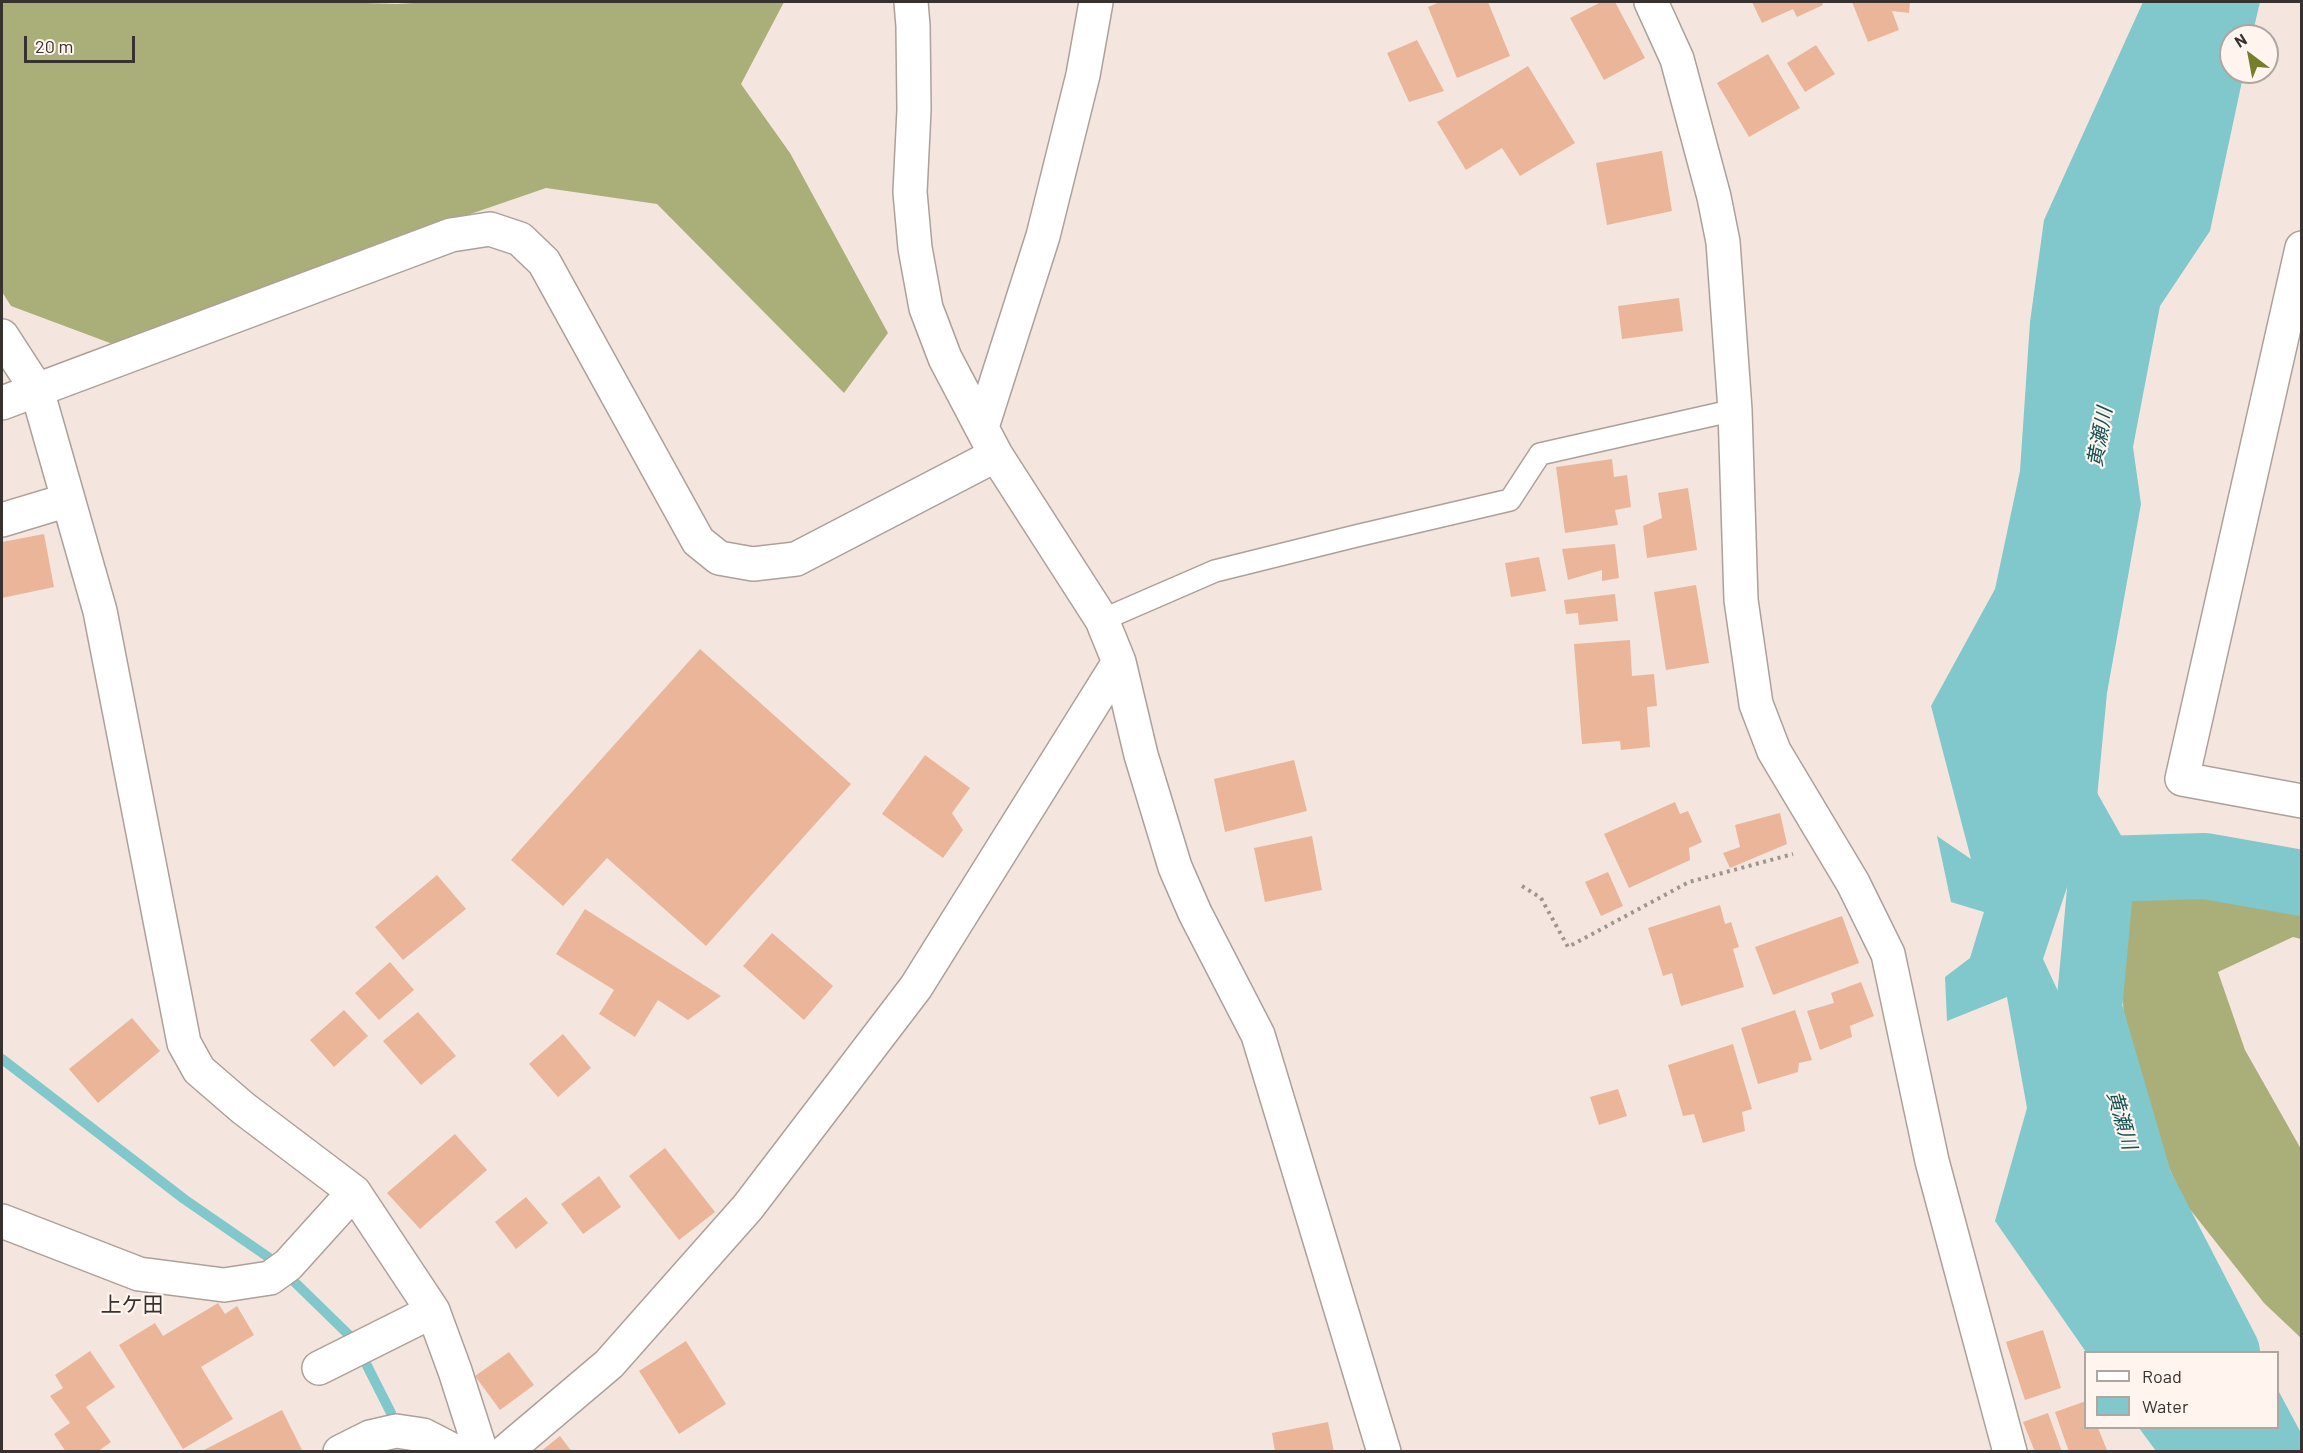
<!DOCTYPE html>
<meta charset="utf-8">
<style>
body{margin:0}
#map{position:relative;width:2303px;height:1453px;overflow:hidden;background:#f4e6df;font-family:Barlow,sans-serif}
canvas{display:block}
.frame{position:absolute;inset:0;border:3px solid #37322f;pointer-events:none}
.legend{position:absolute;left:2084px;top:1351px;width:195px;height:78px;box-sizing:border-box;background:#fff4ee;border:2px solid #afa6a2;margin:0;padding:8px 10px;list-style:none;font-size:18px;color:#37322f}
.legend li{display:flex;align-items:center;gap:12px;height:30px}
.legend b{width:30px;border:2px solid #afa6a2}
.north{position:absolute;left:2219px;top:24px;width:60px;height:60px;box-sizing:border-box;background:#fff4ee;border:2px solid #afa6a2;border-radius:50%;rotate:328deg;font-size:16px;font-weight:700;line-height:24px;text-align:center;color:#37322f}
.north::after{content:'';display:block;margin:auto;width:21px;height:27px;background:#767e29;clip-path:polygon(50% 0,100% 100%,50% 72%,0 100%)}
.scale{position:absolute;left:24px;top:36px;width:111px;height:27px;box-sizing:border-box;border:3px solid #37322f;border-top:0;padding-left:8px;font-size:18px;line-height:21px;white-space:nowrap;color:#37322f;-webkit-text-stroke:4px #fff4ee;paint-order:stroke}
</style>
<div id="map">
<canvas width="2303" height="1453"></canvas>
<div class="frame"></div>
<ul class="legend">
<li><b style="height:8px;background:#fff"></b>Road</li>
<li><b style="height:16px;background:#80c8cb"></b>Water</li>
</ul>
<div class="north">N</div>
<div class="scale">20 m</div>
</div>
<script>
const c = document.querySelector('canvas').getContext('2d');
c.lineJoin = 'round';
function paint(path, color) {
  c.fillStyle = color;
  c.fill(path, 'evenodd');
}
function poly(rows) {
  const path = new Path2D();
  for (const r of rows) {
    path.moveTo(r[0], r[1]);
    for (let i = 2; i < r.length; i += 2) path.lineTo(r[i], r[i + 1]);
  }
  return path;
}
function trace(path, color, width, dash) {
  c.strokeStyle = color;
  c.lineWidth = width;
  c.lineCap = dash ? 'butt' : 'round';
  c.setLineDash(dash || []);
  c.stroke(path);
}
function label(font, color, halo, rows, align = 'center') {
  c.font = font + ' Barlow,"Noto Sans JP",sans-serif';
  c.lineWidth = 4.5;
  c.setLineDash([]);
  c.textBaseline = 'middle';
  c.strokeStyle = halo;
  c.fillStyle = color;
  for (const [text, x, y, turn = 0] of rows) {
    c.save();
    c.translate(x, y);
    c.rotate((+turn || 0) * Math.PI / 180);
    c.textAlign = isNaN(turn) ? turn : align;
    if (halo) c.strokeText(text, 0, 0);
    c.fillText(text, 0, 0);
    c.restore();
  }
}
paint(poly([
 [2,2,333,2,397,4,430,2,784,2,741,84,790,153,888,333,844,393,657,204,546,188,328,263,126,349,11,306,2,292],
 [2240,856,2301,869,2301,939,2293,937,2218,972,2245,1050,2301,1149,2301,1338,2264,1303,2185,1203,2126,1072,2122,978,2129,895,2165,862]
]), '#aaaf79');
paint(poly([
 [2143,2,2260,2,2252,36,2231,36,2231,72,2244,72,2210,231,2160,306,2133,447,2141,504,2107,693,2097,798,2043,959,2129,1144,2164,1230,2251,1352,2086,1352,1995,1221,2027,1108,2007,997,1947,1021,1945,977,1970,958,1984,912,1951,902,1937,836,1971,859,1931,706,1995,589,2020,471,2030,322,2044,220],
 [2278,1390,2301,1433,2301,1451,2156,1451,2139,1428,2278,1428]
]), '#80c8cb');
trace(poly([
 [2,1059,184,1199,271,1259,354,1340,391,1413]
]), '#80c8cb', 10);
trace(poly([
 [2064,751,2061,796,2102,869,2089,1009,2140,1184,2227,1352],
 [2102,869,2205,866,2302,883]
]), '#80c8cb', 66);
paint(poly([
 [1440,2,1488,2,1510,56,1457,78,1428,7],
 [1601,2,1615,2,1645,58,1604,80,1570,18],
 [1752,2,1822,2,1823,5,1797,17,1793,9,1762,23],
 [1852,2,1910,2,1909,13,1892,11,1899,30,1868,42],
 [1417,40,1444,91,1409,102,1387,53],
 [1816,45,1835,74,1805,92,1787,63],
 [1768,54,1800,108,1749,137,1717,83],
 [1528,66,1575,143,1520,176,1502,148,1466,170,1437,122],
 [1662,151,1672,211,1607,225,1596,163],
 [1679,298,1683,331,1622,339,1618,306],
 [1612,459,1614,477,1627,475,1631,507,1615,510,1618,525,1565,533,1556,467],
 [1688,488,1697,550,1647,558,1643,526,1662,518,1658,493],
 [44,534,54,587,2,598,2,542],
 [1615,544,1619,578,1602,581,1602,570,1568,580,1562,549],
 [1539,557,1546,591,1511,597,1505,563],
 [1696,585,1709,663,1666,670,1654,592],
 [1615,594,1618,621,1579,625,1578,613,1566,614,1564,600],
 [1630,640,1632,676,1654,674,1657,706,1647,707,1650,747,1621,750,1620,741,1582,744,1574,644],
 [700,649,851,784,706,946,607,858,563,906,511,860],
 [925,755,970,788,952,813,963,830,943,858,882,814],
 [1294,760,1307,811,1225,832,1214,779],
 [1675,802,1680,814,1688,811,1702,842,1689,848,1690,860,1629,888,1604,834],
 [1780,813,1787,844,1730,868,1723,853,1740,847,1735,825],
 [1312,836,1322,890,1265,902,1254,848],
 [1608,872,1623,906,1601,916,1585,882],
 [437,875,466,909,403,960,375,927],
 [1720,905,1725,924,1731,922,1739,947,1733,949,1744,987,1681,1006,1672,973,1663,976,1648,928],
 [585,909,721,996,688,1020,658,1000,635,1037,599,1014,614,990,556,954],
 [1842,916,1859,963,1773,995,1755,947],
 [772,933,833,986,804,1020,743,966],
 [390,962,414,990,379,1020,355,993],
 [1861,982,1874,1016,1850,1026,1852,1037,1820,1050,1807,1011,1834,1003,1831,993],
 [344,1010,368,1036,334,1067,310,1040],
 [1795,1010,1812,1060,1799,1063,1798,1072,1758,1084,1741,1028],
 [418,1012,456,1056,421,1085,383,1041],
 [132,1018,160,1051,98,1103,69,1069],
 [563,1034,591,1068,558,1097,529,1064],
 [1733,1044,1752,1109,1742,1112,1745,1131,1703,1143,1694,1114,1683,1116,1668,1065],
 [1618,1089,1627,1116,1599,1125,1590,1097],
 [455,1134,487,1170,420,1229,387,1193],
 [665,1148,715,1212,679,1240,629,1176],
 [599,1176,621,1207,583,1234,561,1204],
 [526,1197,548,1223,516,1249,495,1222],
 [218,1303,225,1314,237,1306,254,1335,201,1367,233,1419,183,1449,119,1345,155,1323,163,1336],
 [2043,1330,2061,1388,2025,1400,2006,1342],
 [686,1341,726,1404,679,1434,639,1371],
 [90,1351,115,1387,86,1407,111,1442,97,1452,66,1452,54,1434,70,1423,50,1396,63,1388,55,1375],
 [509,1352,534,1385,500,1410,475,1376],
 [2086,1401,2086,1428,2098,1428,2107,1450,2069,1452,2055,1412],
 [282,1410,303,1452,200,1452],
 [2048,1413,2062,1452,2035,1452,2023,1422],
 [1328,1422,1334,1452,1275,1452,1272,1433],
 [560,1436,572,1452,540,1452]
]), '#eab599');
const lane = poly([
 [1102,620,1215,571,1356,536,1510,500,1540,454,1735,410]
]);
const street = poly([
 [911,2,913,26,914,110,910,192,915,248,926,308,945,358,996,455,1102,620,1119,662,1141,755,1175,867,1195,913,1258,1035,1384,1452],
 [1651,2,1677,59,1714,197,1723,242,1735,410,1741,600,1756,704,1774,751,1853,883,1888,954,1932,1161,2010,1452],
 [2302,248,2182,779,2302,801],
 [2,336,37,390,100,611,184,1043,199,1070,243,1108,354,1192,433,1311,455,1371,481,1452],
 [2,403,451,235,490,229,520,239,544,262,698,541,719,558,753,564,796,559,996,455],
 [982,427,1043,236,1083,75,1096,2],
 [2,520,68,500],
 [2,1221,139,1274,224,1285,270,1278,288,1265,354,1192],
 [319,1368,433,1311],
 [340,1452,370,1437,396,1431,423,1435,456,1452],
 [505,1452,609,1364,748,1207,916,987,1119,662]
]);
trace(lane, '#ada09a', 24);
trace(street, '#ada09a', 36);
trace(poly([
 [1522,886,1541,898,1568,947,1689,882,1793,854]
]), '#9f9590', 4, [3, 4.5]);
trace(lane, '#fff', 21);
trace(street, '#fff', 33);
label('italic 20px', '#135255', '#fff4ee', [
 ["黄瀬川",2100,437,-80],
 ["黄瀬川",2122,1120,74]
]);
label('21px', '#37322f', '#fff4ee', [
 ["上ケ田",132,1305]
]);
</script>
